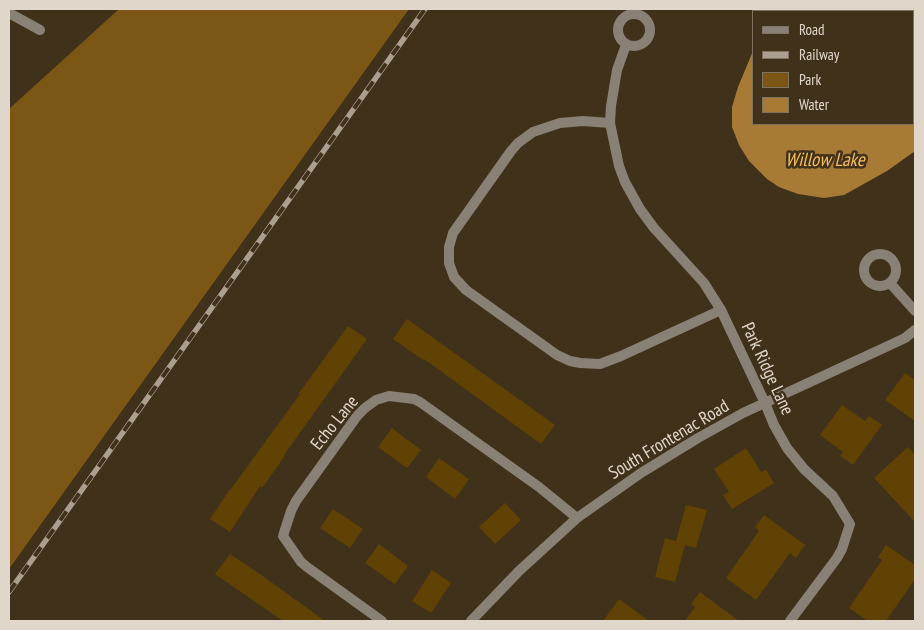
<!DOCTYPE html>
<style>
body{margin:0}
#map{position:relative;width:924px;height:630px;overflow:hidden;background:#40311b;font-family:"PT Sans Narrow",sans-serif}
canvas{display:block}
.frame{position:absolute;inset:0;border:10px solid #e0d7ca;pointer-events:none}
.legend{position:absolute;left:752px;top:10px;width:162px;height:115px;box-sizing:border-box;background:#40311b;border:1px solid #807361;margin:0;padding:6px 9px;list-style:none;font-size:15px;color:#e0d7ca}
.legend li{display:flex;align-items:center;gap:10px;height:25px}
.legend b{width:25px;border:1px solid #807361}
</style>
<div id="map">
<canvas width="924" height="630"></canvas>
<div class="frame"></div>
<ul class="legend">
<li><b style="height:6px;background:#898176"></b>Road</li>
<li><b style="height:6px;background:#aba090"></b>Railway</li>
<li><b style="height:14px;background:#7b5615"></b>Park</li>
<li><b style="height:14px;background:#a77b35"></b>Water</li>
</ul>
</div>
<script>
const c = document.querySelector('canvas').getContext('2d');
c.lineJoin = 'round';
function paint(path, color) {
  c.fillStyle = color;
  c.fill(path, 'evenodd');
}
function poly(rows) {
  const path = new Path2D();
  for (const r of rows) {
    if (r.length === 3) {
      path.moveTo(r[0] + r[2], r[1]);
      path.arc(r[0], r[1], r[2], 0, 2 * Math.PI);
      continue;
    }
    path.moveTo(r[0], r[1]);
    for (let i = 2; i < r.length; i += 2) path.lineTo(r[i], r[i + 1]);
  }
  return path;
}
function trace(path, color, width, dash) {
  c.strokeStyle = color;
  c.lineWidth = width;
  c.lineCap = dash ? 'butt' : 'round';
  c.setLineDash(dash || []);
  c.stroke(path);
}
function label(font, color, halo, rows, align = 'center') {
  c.font = font + ' "PT Sans Narrow",sans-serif';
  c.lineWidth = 5;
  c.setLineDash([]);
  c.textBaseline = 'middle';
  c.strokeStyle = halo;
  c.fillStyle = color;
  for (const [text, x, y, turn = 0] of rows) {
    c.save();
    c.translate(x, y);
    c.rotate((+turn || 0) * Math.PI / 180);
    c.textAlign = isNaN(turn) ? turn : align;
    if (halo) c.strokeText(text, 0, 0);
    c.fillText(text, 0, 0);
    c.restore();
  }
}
paint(poly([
 [119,9,409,9,9,569,9,109]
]), '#7b5615');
paint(poly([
 [773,9,915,9,915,151,887,171,844,195,824,198,798,194,779,187,767,179,749,161,739,145,732,127,732,107,738,87,753,51,753,124,913,124,913,11,772,11]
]), '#a77b35');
paint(poly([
 [407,319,555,425,541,444,424,359,423,360,393,339],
 [348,326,367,339,284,455,285,456,262,488,260,486,230,532,210,519,230,489,231,489,300,394,299,393],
 [905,373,915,380,915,421,885,400],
 [842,405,865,421,869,416,882,425,853,465,840,456,843,452,820,435],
 [392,428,421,450,407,468,378,447],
 [908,447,915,455,915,522,874,478],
 [746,448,761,472,766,470,774,483,732,509,723,495,729,492,714,469],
 [439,458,469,479,455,499,426,477],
 [505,503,521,520,495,544,479,527],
 [686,505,707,510,696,548,685,545,675,582,655,577,665,538,676,541],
 [333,509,363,529,350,548,320,528],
 [764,515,805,545,796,558,790,553,756,600,726,578,759,531,755,527],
 [379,544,408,566,395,584,365,563],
 [886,545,915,565,915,579,886,621,868,621,849,608,882,560,878,557],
 [230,554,260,574,325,621,283,621,215,574],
 [432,570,451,583,431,613,412,601],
 [700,592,739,621,685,621,695,607,691,604],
 [619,599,649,621,603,621]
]), '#614205');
trace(poly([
 [9,13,40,30],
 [634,30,16],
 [626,45,617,70,611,106,610,123,619,166,625,182,640,209,654,228,704,283,721,310,765,403,774,425,787,448,804,469,833,496,850,524,842,549,837,558,790,621],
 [610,123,583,121,560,123,533,132,518,143,511,151,453,233,449,247,449,263,454,277,466,290,557,355,570,361,580,363,600,364,621,356,721,310],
 [880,270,16],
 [890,283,915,311],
 [382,621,307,567,301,562,283,536,291,511,296,501,357,416,365,408,376,400,389,396,414,399,420,402,539,487,577,518],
 [471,621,519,571,577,518,641,473,698,438,743,413,888,346,905,338,915,330]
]), '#898176', 10);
const rail = poly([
 [9,592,425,9]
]);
trace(rail, '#aba090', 5.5);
trace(rail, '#40311b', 4, [11]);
label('18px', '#e0d7ca', '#40311b', [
 ["Park Ridge Lane",767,369,65],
 ["Echo Lane",335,423,-51],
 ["South Frontenac Road",669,440,-31]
]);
label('italic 19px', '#f8bc5c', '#40311b', [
 ["Willow Lake",825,161]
]);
</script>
